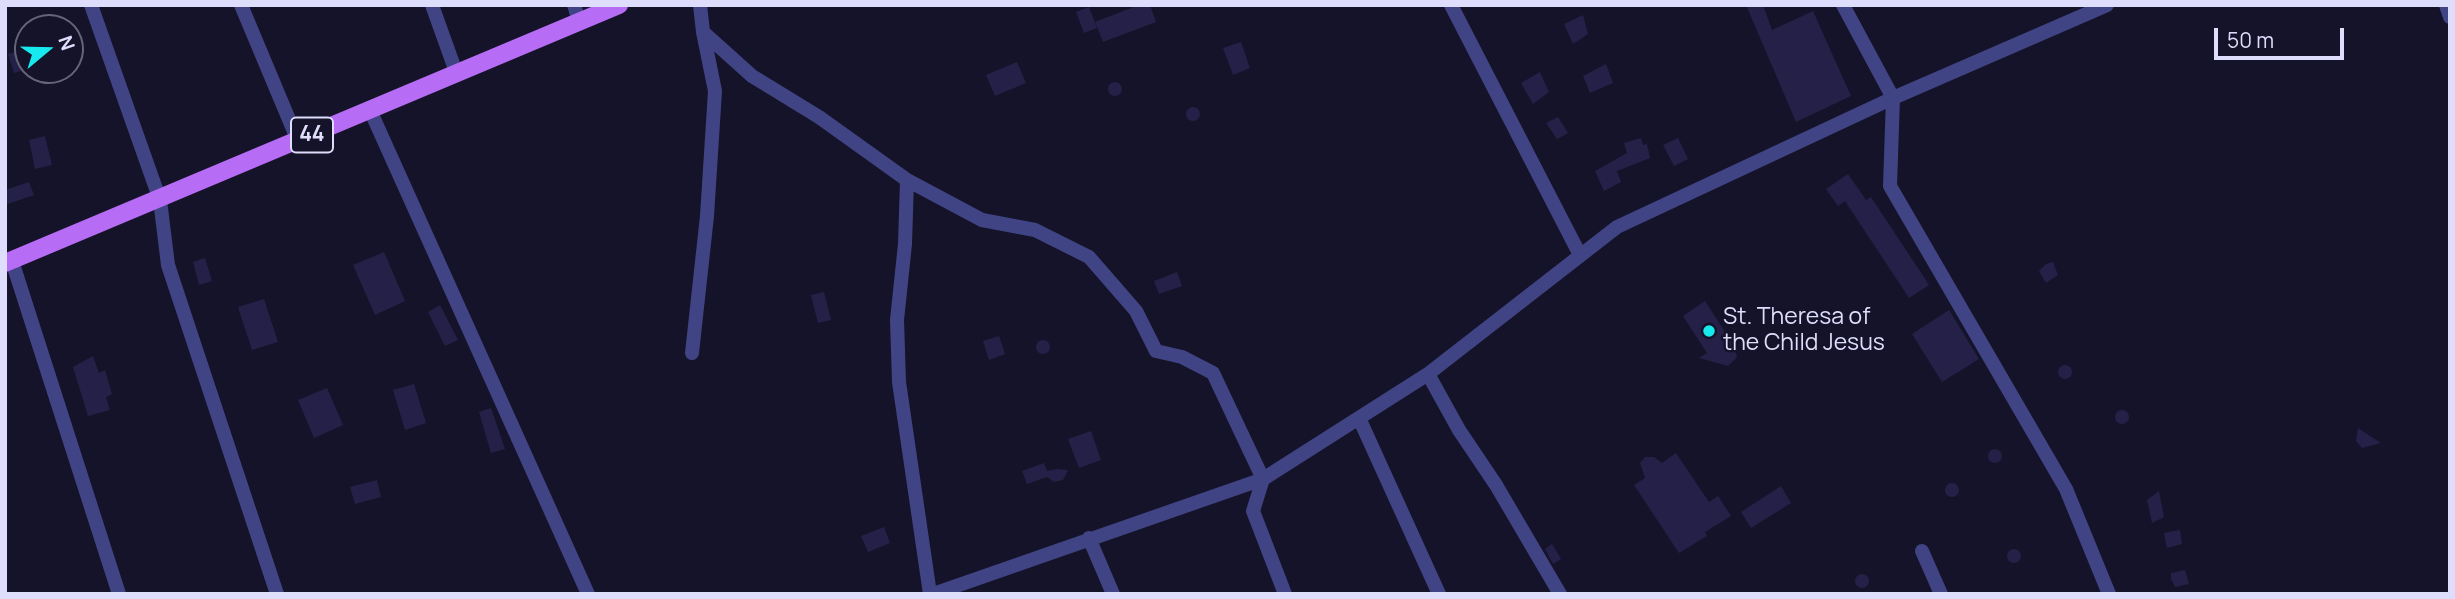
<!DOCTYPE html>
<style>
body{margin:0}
#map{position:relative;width:2455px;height:599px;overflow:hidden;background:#151329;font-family:Manrope,sans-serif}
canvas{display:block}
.frame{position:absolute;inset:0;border:7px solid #deddfc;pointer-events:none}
.north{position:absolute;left:14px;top:14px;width:70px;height:70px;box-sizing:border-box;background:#151329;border:2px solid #65647d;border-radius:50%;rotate:71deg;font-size:19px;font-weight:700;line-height:28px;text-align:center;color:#deddfc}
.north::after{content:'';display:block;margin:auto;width:24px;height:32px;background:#17eaee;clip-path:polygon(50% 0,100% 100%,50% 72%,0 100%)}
.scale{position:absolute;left:2214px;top:28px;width:130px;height:32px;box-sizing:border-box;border:4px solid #deddfc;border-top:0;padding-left:9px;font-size:21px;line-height:24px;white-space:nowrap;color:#deddfc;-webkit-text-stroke:5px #151329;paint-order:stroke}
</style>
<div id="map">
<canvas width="2455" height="599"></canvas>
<div class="frame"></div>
<div class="north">N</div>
<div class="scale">50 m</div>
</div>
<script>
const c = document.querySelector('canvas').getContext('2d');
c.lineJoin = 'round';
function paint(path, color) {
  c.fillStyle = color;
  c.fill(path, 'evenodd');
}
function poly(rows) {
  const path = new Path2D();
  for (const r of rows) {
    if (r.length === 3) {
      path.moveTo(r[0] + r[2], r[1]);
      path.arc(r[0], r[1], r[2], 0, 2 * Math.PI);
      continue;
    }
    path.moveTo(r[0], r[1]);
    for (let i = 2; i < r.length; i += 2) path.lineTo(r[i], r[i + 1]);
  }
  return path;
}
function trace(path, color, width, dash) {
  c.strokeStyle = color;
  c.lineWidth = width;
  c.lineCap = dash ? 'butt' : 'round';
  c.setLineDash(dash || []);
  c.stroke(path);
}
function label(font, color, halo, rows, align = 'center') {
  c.font = font + ' Manrope,sans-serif';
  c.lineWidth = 5;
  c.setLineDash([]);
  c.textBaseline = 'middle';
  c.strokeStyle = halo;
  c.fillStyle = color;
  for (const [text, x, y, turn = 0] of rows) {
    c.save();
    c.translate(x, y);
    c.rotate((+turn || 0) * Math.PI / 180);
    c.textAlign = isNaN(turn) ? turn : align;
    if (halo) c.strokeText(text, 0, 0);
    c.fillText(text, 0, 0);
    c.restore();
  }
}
paint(poly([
 [1139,5,1150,5,1156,22,1103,42,1095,22],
 [1746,5,1763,5,1772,30,1813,11,1851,96,1796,122],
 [1089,7,1097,28,1084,33,1076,12],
 [1583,15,1588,34,1573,44,1564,24],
 [1241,42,1250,68,1233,75,1223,48],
 [28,48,28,69,14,73,8,54],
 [1017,62,1026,83,995,96,986,75],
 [1606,64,1613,83,1590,93,1583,76],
 [1540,72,1549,92,1533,104,1521,83],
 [1115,89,7],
 [1193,114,7],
 [1558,117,1568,133,1557,139,1546,123],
 [45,136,52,165,35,169,29,140],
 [1641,138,1643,145,1647,144,1650,158,1617,171,1621,182,1604,191,1595,171,1627,153,1624,143],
 [1678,138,1688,159,1674,166,1663,145],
 [1848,174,1866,200,1871,197,1929,285,1909,298,1845,201,1838,206,1826,189],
 [29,182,34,195,5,205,5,190],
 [384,252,405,301,375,315,353,265],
 [205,258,212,281,199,285,193,262],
 [2053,262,2058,275,2046,283,2039,271,2046,264],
 [1177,272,1182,286,1159,294,1154,281],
 [824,292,831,320,818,323,811,295],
 [264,299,278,342,252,350,238,307],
 [1705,301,1734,346,1737,357,1728,366,1699,358,1707,353,1683,316],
 [440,305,458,340,445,346,428,312],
 [1949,310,1979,359,1942,382,1912,334],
 [999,336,1005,354,989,360,983,341],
 [1043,347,7],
 [93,356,99,373,105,370,112,394,106,397,110,410,88,416,73,367],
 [2065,372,7],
 [414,384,426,423,405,430,393,390],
 [327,388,343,425,314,438,298,400],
 [491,408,505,449,491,453,479,412],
 [2122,417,7],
 [2358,428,2381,443,2362,448,2356,441],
 [1091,431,1101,460,1079,468,1068,439],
 [1995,456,7],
 [1676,453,1709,502,1718,496,1731,516,1705,532,1707,536,1679,553,1634,485,1645,478,1640,463,1645,457,1654,457,1662,463],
 [1044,463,1047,471,1057,469,1068,470,1063,480,1054,482,1047,477,1027,484,1022,471],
 [377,480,381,497,355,504,350,487],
 [1952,490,7],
 [1781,486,1791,503,1751,528,1741,512],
 [2159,491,2164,517,2152,523,2147,500],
 [884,527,890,543,868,552,861,536],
 [2180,530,2182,544,2167,548,2164,533],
 [1552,544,1561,559,1553,564,1545,549],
 [2014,556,7],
 [2185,570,2189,584,2175,587,2171,579,2171,573],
 [1862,581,7]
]), '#252048');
trace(poly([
 [91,5,160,200,168,265,277,594],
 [241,5,298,141],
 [432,5,456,72],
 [574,5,579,21],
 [700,5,703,32,752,76,819,117,907,180,982,220,1035,230,1089,257,1136,311,1156,351,1182,357,1213,373,1263,479,1253,511,1285,594],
 [1451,5,1580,255],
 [1843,5,1893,98,1890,186,2066,489,2109,594],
 [2446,5,2450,17],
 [370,110,588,594],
 [907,180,905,244,897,320,899,382,930,594],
 [12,261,119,594],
 [692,353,707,216,715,91,703,32],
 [1428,374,1459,430,1496,485,1560,594],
 [1359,418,1439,594],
 [1089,538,1113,594],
 [1922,551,1941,594],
 [933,594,1263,479,1428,374,1617,227,1893,98,2107,5]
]), '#414484', 14);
trace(poly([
 [5,263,619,5]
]), '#b66cf4', 18);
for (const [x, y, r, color] of [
 [1709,331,7,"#17eaee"]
]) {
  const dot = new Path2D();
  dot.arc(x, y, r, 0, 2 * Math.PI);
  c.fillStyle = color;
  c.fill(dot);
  trace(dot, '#151329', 2.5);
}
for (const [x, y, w] of [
 [312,135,42]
]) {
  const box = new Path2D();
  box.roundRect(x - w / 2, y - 17.5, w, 35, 5);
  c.fillStyle = '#151329';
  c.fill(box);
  trace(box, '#deddfc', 2);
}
label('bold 21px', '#deddfc', null, [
 ["44",312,135]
]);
label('23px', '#deddfc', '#151329', [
 ["St. Theresa of",1723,318],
 ["the Child Jesus",1723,344]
], 'left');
</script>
